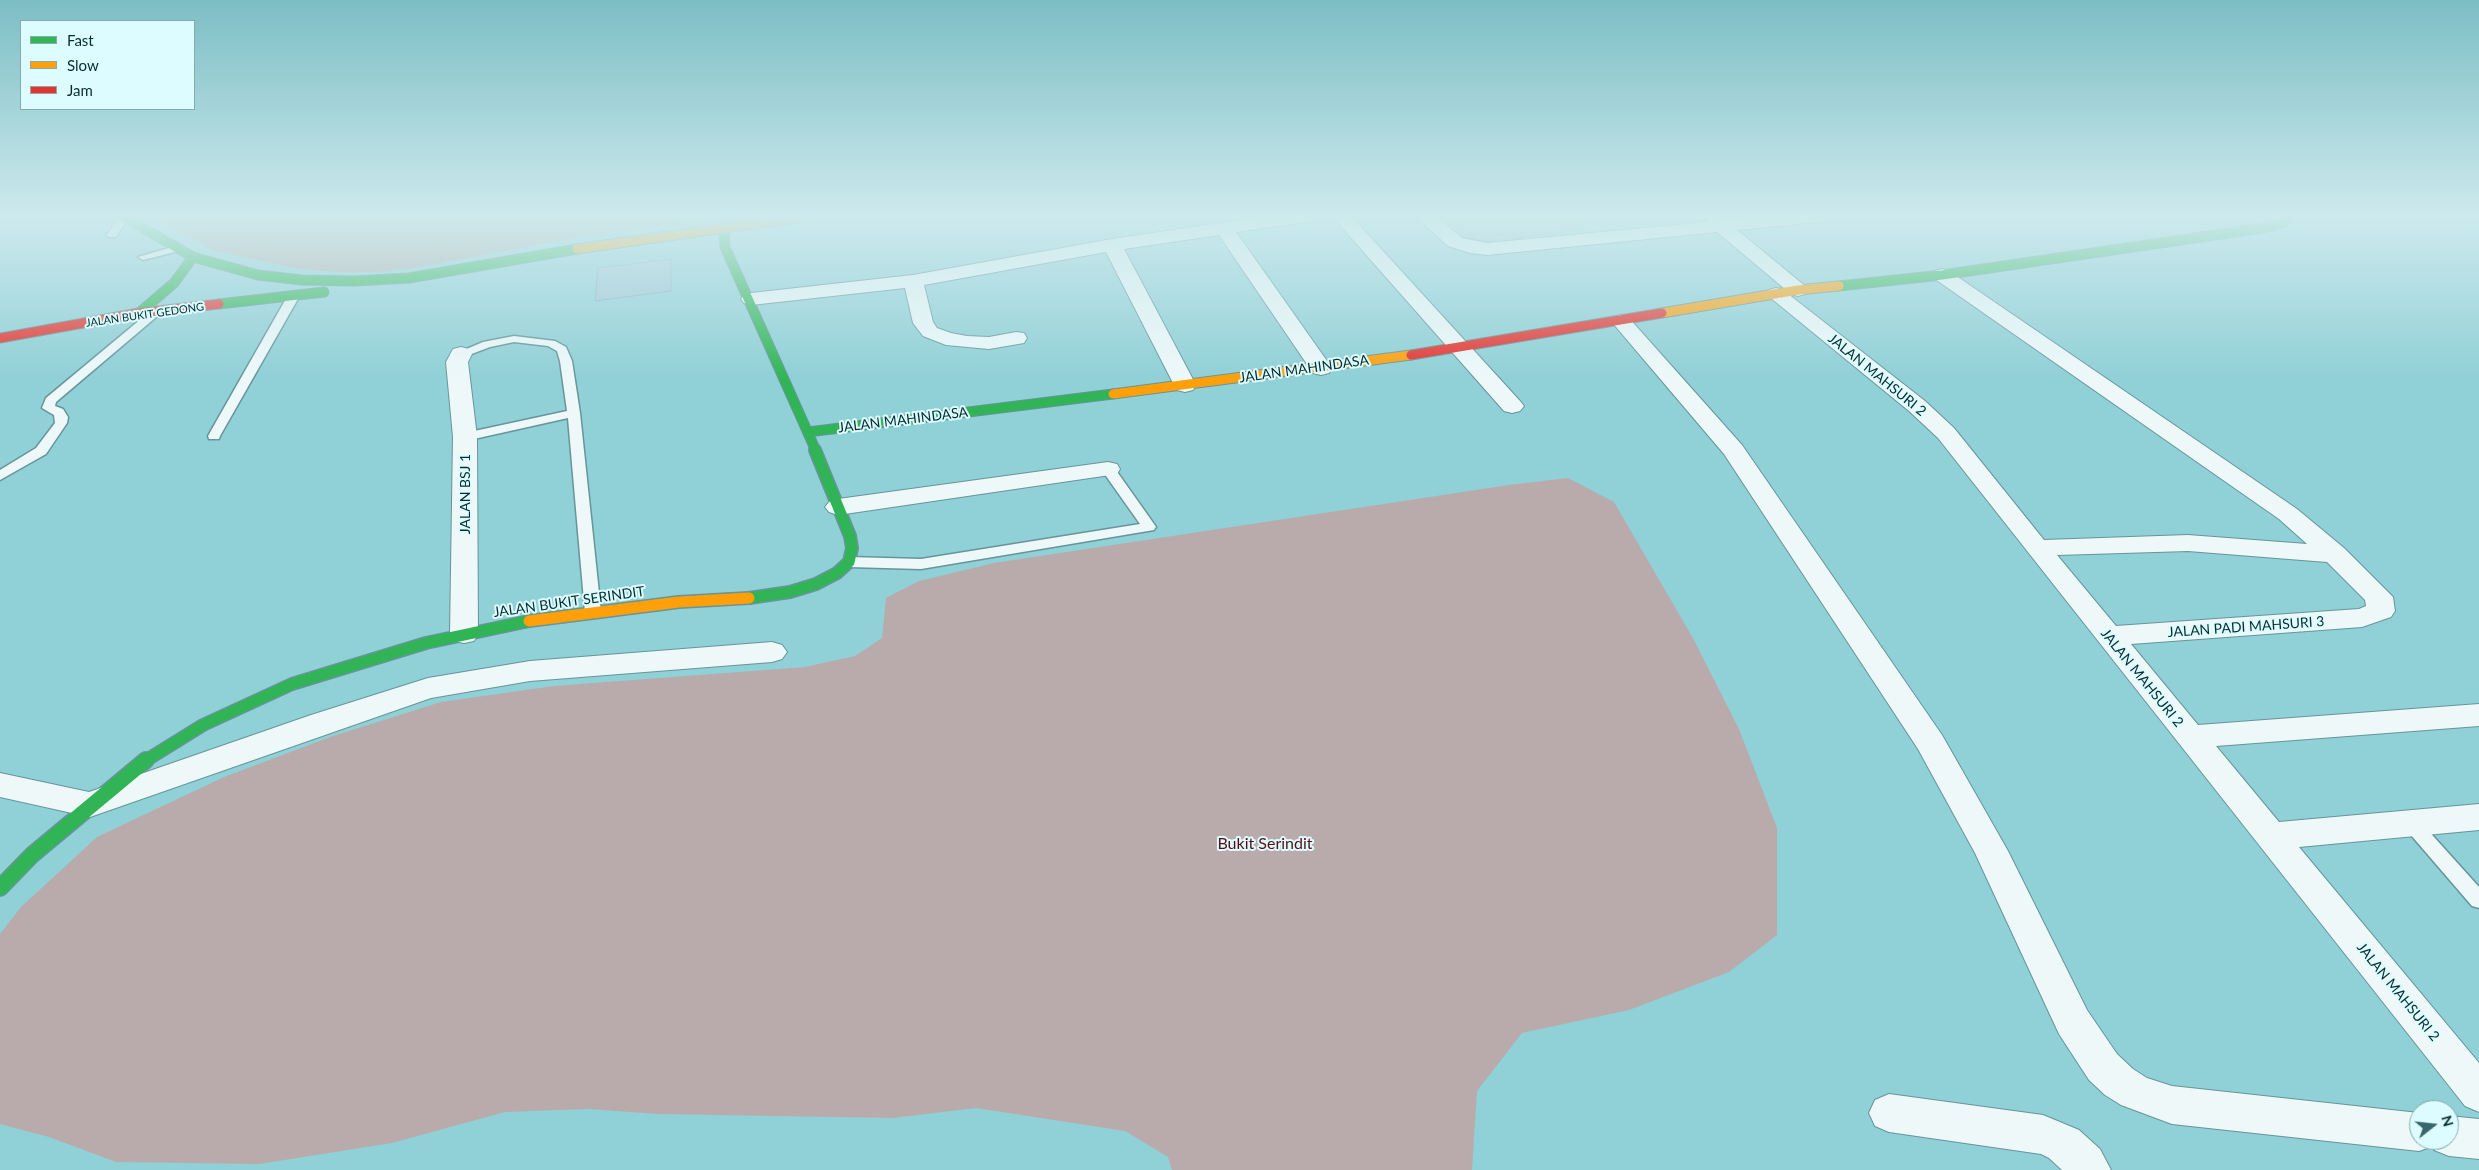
<!DOCTYPE html>
<style>
body{margin:0}
#map{position:relative;width:2479px;height:1170px;overflow:hidden;background:#90d0d7;font-family:Lato,sans-serif}
canvas{display:block}
.legend{position:absolute;left:20px;top:20px;width:175px;height:90px;box-sizing:border-box;background:#ddfcff;border:1px solid #87aaad;margin:0;padding:6px 9px;list-style:none;font-size:15px;color:#062e32}
.legend li{display:flex;align-items:center;gap:10px;height:25px}
.legend b{width:25px;border:1px solid #87aaad}
.north{position:absolute;left:2409px;top:1100px;width:50px;height:50px;box-sizing:border-box;background:#ddfcff;border:1px solid #87aaad;border-radius:50%;rotate:74deg;font-size:14px;font-weight:700;line-height:20px;text-align:center;color:#062e32}
.north::after{content:'';display:block;margin:auto;width:18px;height:22px;background:#36676c;clip-path:polygon(50% 0,100% 100%,50% 72%,0 100%)}
</style>
<div id="map">
<canvas width="2479" height="1170"></canvas>
<ul class="legend">
<li><b style="height:6px;background:#30b455"></b>Fast</li>
<li><b style="height:6px;background:#ff9f0a"></b>Slow</li>
<li><b style="height:6px;background:#e5322d"></b>Jam</li>
</ul>
<div class="north">N</div>
</div>
<script>
const c = document.querySelector('canvas').getContext('2d');
c.lineJoin = 'round';
function paint(path, color) {
  c.fillStyle = color;
  c.fill(path, 'evenodd');
}
function poly(rows) {
  const path = new Path2D();
  for (const r of rows) {
    path.moveTo(r[0], r[1]);
    for (let i = 2; i < r.length; i += 2) path.lineTo(r[i], r[i + 1]);
  }
  return path;
}
function trace(path, color, width, dash) {
  c.strokeStyle = color;
  c.lineWidth = width;
  c.lineCap = dash ? 'butt' : 'round';
  c.setLineDash(dash || []);
  c.stroke(path);
}
function label(font, color, halo, rows, align = 'center') {
  c.font = font + ' Lato,sans-serif';
  c.lineWidth = 4;
  c.setLineDash([]);
  c.textBaseline = 'middle';
  c.strokeStyle = halo;
  c.fillStyle = color;
  for (const [text, x, y, turn = 0] of rows) {
    c.save();
    c.translate(x, y);
    c.rotate((+turn || 0) * Math.PI / 180);
    c.textAlign = isNaN(turn) ? turn : align;
    if (halo) c.strokeText(text, 0, 0);
    c.fillText(text, 0, 0);
    c.restore();
  }
}
paint(poly([
 [148,216,743,216,591,235,414,268,377,272,338,272,300,269,215,251],
 [1568,478,1614,502,1694,640,1739,729,1777,828,1777,935,1729,972,1629,1010,1522,1033,1477,1091,1472,1170,1172,1170,1168,1157,1125,1131,976,1108,893,1118,658,1114,588,1109,505,1112,392,1143,259,1164,116,1162,49,1137,0,1124,0,934,21,907,97,837,224,777,333,736,441,702,554,686,805,667,855,656,882,638,886,598,919,581,994,563,1509,485]
]), '#b9abab');
const building = poly([
 [1476,216,1581,216,1582,230,1487,241,1464,237,1449,219,1476,216],
 [671,259,671,291,595,301,598,268,671,259]
]);
paint(building, '#a2c5d5');
trace(building, '#8baebe', 1);
const lane = poly([
 [119,216,129,217,116,237,108,237,107,235,119,216],
 [179,245,183,246,183,250,143,260,138,257,179,245],
 [293,294,299,297,220,436,219,439,209,439,208,436,287,297,293,294],
 [157,308,161,309,161,313,56,402,55,406,63,409,68,417,67,423,46,454,0,480,0,470,36,448,55,423,54,415,42,408,46,398,153,309,157,308],
 [514,336,555,341,566,347,572,361,580,413,601,612,598,616,588,616,585,612,568,418,465,441,459,437,465,433,567,411,560,361,557,351,548,346,514,342,490,347,461,358,455,354,483,342,514,336],
 [1108,465,1113,466,1154,524,1156,527,1154,530,921,569,849,567,842,562,849,557,921,559,1140,524,1101,469,1108,465],
 [2410,815,2416,817,2479,887,2479,908,2472,906,2404,827,2401,822,2404,817,2410,815]
]);
const street = poly([
 [1269,216,1321,216,1318,220,1312,221,1236,232,1332,368,1329,373,1321,375,1313,373,1219,235,1124,249,1196,385,1193,390,1185,392,1177,390,1174,385,1106,252,924,285,933,322,937,328,951,333,967,336,989,337,1016,332,1024,333,1027,338,1024,343,989,349,946,345,923,336,913,323,905,288,751,305,744,303,741,299,744,295,751,293,913,275,1112,239,1269,216],
 [1332,216,1351,216,1520,401,1524,406,1520,411,1512,413,1504,411,1332,216],
 [1415,216,1436,216,1462,238,1487,243,1707,222,1711,216,1721,217,1725,220,1765,216,1835,216,1832,220,1826,221,1737,230,1805,286,1808,290,1805,294,1798,296,1791,294,1717,232,1487,255,1470,253,1448,246,1415,216],
 [1942,269,1949,271,2297,509,2344,548,2393,597,2395,611,2391,617,2362,627,2131,644,2198,725,2479,704,2479,726,2216,746,2279,822,2479,804,2479,830,2299,847,2479,1063,2479,1112,2465,1106,1938,438,1909,411,1766,294,1769,290,1776,288,1783,290,1925,401,1954,428,2044,540,2188,535,2307,544,2279,519,1935,279,1932,275,1935,271,1942,269],
 [2188,551,2327,562,2365,600,2366,606,2359,609,2116,626,2057,555,2188,551],
 [1621,315,1628,317,1742,445,1942,735,2008,851,2087,1010,2117,1054,2133,1069,2147,1078,2172,1086,2419,1113,2419,1140,2449,1140,2449,1116,2479,1119,2479,1159,2449,1156,2434,1150,2433,1146,2419,1151,2172,1124,2121,1105,2105,1095,2089,1080,2059,1034,1975,853,1918,749,1724,454,1611,321,1614,317,1621,315],
 [461,347,469,349,472,354,468,362,477,437,478,634,474,641,464,643,454,641,450,634,453,437,446,362,453,349,461,347],
 [1108,462,1117,464,1120,469,1117,474,838,515,829,512,825,507,829,502,838,499,1108,462],
 [772,642,782,645,787,652,782,659,772,662,530,681,431,698,90,817,0,797,0,773,89,792,311,715,428,678,530,661,772,642],
 [1889,1094,2043,1115,2079,1130,2100,1149,2111,1170,2062,1170,2049,1158,2041,1154,1889,1132,1875,1126,1869,1113,1875,1100,1889,1094]
]);
const fastFar2 = poly([
 [123,216,193,257,258,275,302,280,354,281,409,278,577,249],
 [724,230,725,247,816,451],
 [1839,286,1942,275,2256,229,2276,225,2287,220,2288,216],
 [219,304,324,292],
 [139,313,174,283,193,257],
 [808,432,1113,394]
]);
const fastFar1 = poly([
 [749,598,790,592,816,584,837,573,849,562,852,548,850,536,815,450],
 [145,761,203,725,292,684,426,643,529,621]
]);
const fast = poly([
 [0,888,32,855,146,760]
]);
const slowFar1 = poly([
 [577,249,808,216],
 [1662,313,1798,290,1839,286],
 [1113,394,1411,355]
]);
const slow = poly([
 [529,621,679,602,749,598]
]);
const jam = poly([
 [0,338,139,313,219,304],
 [1411,355,1662,313]
]);
trace(lane, '#66959a', 3);
trace(street, '#66959a', 2);
trace(fastFar2, '#66959a', 11);
trace(fastFar1, '#66959a', 14);
trace(fast, '#66959a', 18);
trace(slowFar1, '#66959a', 11);
trace(slow, '#66959a', 14);
trace(jam, '#66959a', 11);
paint(lane, '#eef8f9');
paint(street, '#eef8f9');
trace(fastFar2, '#30b455', 9);
trace(fastFar1, '#30b455', 11);
trace(fast, '#30b455', 15);
trace(slowFar1, '#ff9f0a', 9);
trace(slow, '#ff9f0a', 11);
trace(jam, '#e5322d', 9);
const sky = c.createLinearGradient(0, 0, 0, 380);
sky.addColorStop(0, '#7cbec5');
sky.addColorStop(0.57, '#cdeaed');
sky.addColorStop(1, '#cdeaed00');
c.fillStyle = sky;
c.fillRect(0, 0, 2479, 380);
label('11px', '#062e32', '#ddfcff', [
 ["JALAN BUKIT GEDONG",145,315,-8]
]);
label('14px', '#062e32', '#ddfcff', [
 ["JALAN MAHINDASA",1304,369,-8],
 ["JALAN MAHSURI 2",1877,375,39],
 ["JALAN MAHINDASA",903,420,-7],
 ["JALAN BSJ 1",465,494,-90],
 ["JALAN BUKIT SERINDIT",569,602,-8],
 ["JALAN PADI MAHSURI 3",2246,627,-4],
 ["JALAN MAHSURI 2",2142,678,51],
 ["JALAN MAHSURI 2",2398,992,51]
]);
label('16px', '#5a0c12', '#ddfcff', [
 ["Bukit Serindit",1265,844]
]);
</script>
